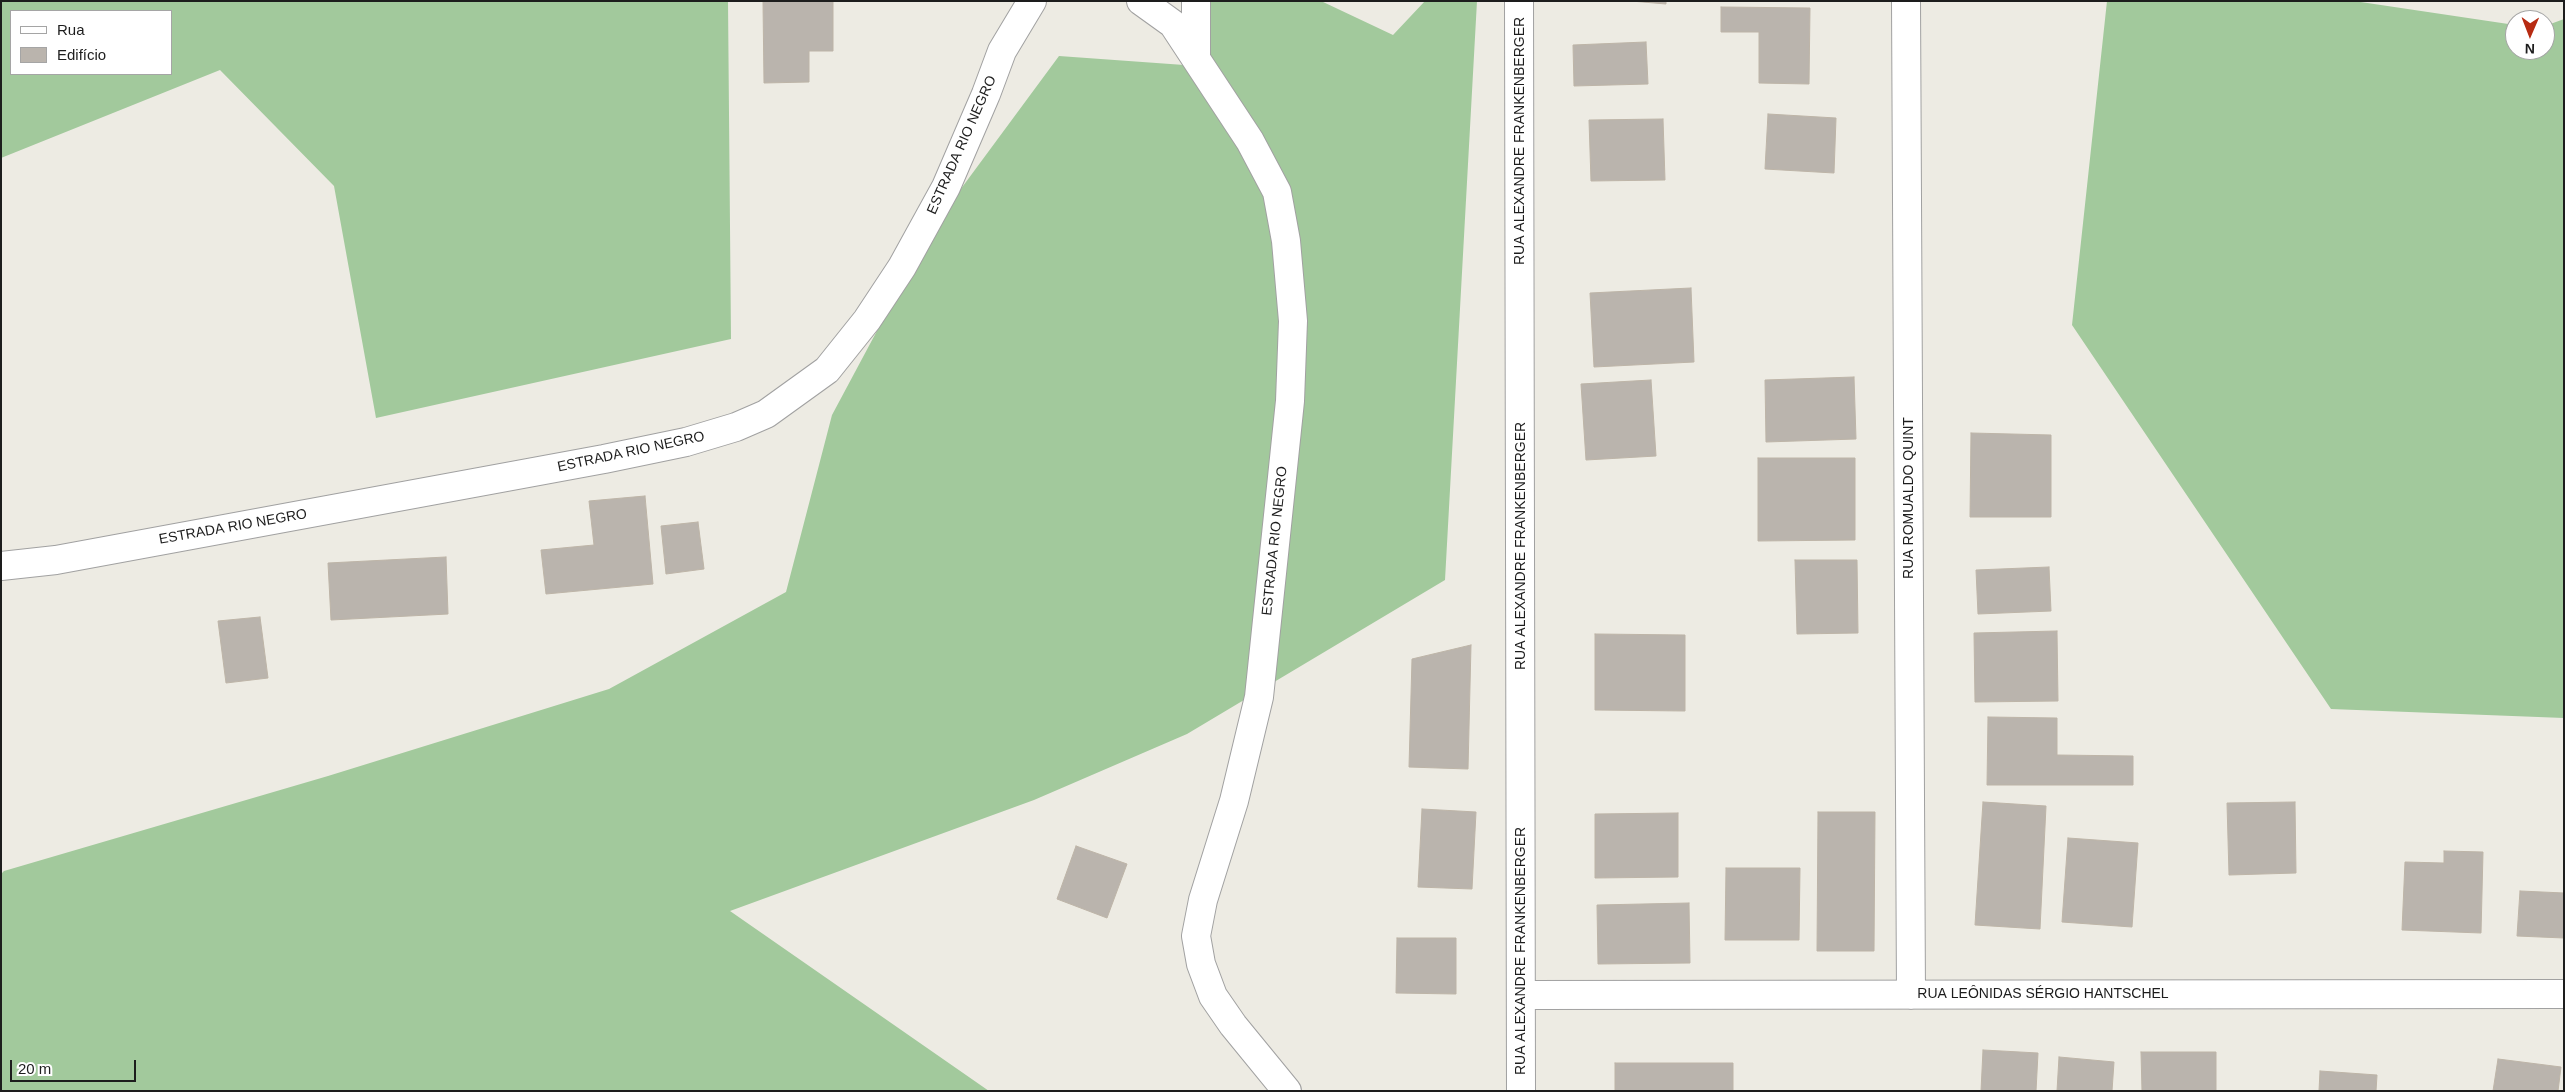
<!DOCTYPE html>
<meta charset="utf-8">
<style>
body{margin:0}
#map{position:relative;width:2565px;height:1092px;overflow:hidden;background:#edebe3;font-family:Helvetica,sans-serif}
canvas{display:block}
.frame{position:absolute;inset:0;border:2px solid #1d1d1d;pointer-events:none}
.legend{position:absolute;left:10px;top:10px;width:162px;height:65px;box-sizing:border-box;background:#fff;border:1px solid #a5a5a5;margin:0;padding:6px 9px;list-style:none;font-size:15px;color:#1d1d1d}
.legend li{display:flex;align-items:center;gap:10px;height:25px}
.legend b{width:25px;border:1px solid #a5a5a5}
.north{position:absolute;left:2505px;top:10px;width:50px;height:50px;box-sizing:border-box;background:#fff;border:1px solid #a5a5a5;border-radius:50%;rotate:181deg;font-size:14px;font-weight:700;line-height:20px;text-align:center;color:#1d1d1d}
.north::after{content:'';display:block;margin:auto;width:18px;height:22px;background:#b72b12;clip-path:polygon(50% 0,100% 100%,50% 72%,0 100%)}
.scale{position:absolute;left:10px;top:1060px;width:126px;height:22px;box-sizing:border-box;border:2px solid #1d1d1d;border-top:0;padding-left:6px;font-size:15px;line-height:18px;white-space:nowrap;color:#1d1d1d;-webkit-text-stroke:4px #fff;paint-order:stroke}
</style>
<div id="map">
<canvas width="2565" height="1092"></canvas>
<div class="frame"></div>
<ul class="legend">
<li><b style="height:6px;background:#fff"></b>Rua</li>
<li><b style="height:14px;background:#bab4ad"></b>Edifício</li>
</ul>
<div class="north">N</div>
<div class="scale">20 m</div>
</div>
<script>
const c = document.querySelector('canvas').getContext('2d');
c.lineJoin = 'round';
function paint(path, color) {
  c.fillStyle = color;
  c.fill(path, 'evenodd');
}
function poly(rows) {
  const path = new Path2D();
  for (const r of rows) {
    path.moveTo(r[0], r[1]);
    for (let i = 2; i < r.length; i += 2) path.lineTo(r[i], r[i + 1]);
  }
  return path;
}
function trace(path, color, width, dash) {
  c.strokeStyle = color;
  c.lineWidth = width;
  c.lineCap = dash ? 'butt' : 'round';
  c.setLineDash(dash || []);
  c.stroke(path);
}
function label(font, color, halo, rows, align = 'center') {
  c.font = font + ' Helvetica,sans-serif';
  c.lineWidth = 4;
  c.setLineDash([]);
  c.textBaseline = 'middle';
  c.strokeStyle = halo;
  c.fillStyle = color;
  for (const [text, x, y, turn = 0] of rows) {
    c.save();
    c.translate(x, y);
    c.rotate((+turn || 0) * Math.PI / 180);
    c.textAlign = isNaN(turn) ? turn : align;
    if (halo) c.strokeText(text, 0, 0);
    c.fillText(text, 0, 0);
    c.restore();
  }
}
paint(poly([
 [1,1,728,1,731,339,376,418,334,186,220,70,1,158],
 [11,11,171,11,171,74,11,74],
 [1201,1,1321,1,1393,35,1425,1,1477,1,1445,580,1187,734,1034,800,730,911,989,1091,1,1091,1,874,4,871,328,776,609,689,786,592,832,415,932,228,1059,56,1198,66],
 [2107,1,2354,1,2515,25,2515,50,2545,50,2545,26,2564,19,2564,718,2331,709,2072,325]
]), '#a2c99c');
const building = poly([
 [763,1,833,1,833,51,809,51,809,82,764,83,763,1],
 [1631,1,1666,1,1666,4,1631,1],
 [1721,7,1810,8,1809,84,1759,83,1759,32,1721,32,1721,7],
 [1646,42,1648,84,1574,86,1573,45,1646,42],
 [1768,114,1836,118,1834,173,1765,169,1768,114],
 [1663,119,1665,180,1591,181,1589,120,1663,119],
 [1691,288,1694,362,1594,367,1590,293,1691,288],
 [1854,377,1856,439,1766,442,1765,380,1854,377],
 [1651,380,1656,456,1586,460,1581,384,1651,380],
 [1971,433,2051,435,2051,517,1970,517,1971,433],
 [1758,458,1855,458,1855,540,1758,541,1758,458],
 [645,496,653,584,546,594,541,550,594,545,589,501,645,496],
 [698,522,704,569,666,574,661,526,698,522],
 [446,557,448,614,331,620,328,563,446,557],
 [1795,560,1857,560,1858,633,1797,634,1795,560],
 [2049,567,2051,611,1978,614,1976,570,2049,567],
 [260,617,268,678,226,683,218,621,260,617],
 [2057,631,2058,701,1975,702,1974,633,2057,631],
 [1595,634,1685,635,1685,711,1595,710,1595,634],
 [1471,645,1468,769,1409,767,1412,659,1471,645],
 [1988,717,2057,718,2057,755,2133,756,2133,785,1987,785,1988,717],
 [1983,802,2046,806,2040,929,1975,925,1983,802],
 [2295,802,2296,873,2229,875,2227,803,2295,802],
 [1422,809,1476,812,1472,889,1418,887,1422,809],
 [1818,812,1875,812,1874,951,1817,951,1818,812],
 [1678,813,1678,877,1595,878,1595,814,1678,813],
 [2068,838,2138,843,2132,927,2062,922,2068,838],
 [1076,846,1127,864,1107,918,1057,899,1076,846],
 [2444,851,2483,852,2481,933,2402,930,2405,862,2444,863,2444,851],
 [1726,868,1800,868,1799,940,1725,940,1726,868],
 [2520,891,2564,893,2564,938,2517,936,2520,891],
 [1689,903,1690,963,1598,964,1597,905,1689,903],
 [1397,938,1456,938,1456,994,1396,993,1397,938],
 [1983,1050,2038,1053,2036,1091,1981,1091,1983,1050],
 [2141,1052,2216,1052,2216,1091,2142,1091,2141,1052],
 [2059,1057,2114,1062,2112,1091,2057,1091,2059,1057],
 [2498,1059,2561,1067,2558,1091,2493,1091,2498,1059],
 [1615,1063,1733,1063,1733,1091,1615,1091,1615,1063],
 [2320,1071,2377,1075,2376,1091,2319,1091,2320,1071]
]);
paint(building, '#bab4ad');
trace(building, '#bdb4a7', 1);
const minor = poly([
 [1141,1,1173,24,1250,141,1277,192,1286,241,1293,321,1290,401,1259,697,1234,801,1203,900,1196,936,1201,964,1213,996,1233,1025,1287,1091],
 [1196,1,1196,57],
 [1906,1,1911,995],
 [1,566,56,560,604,459,686,442,736,427,766,414,827,370,867,320,902,267,946,187,986,94,1002,51,1032,1],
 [1522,995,2564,994]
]);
const tertiary = poly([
 [1519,1,1521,1091]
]);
trace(minor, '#a1a1a1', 30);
trace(tertiary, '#a1a1a1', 30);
trace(minor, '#fff', 28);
trace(tertiary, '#fff', 28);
label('14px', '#1d1d1d', '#fff', [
 ["RUA ALEXANDRE FRANKENBERGER",1520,141,-90],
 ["ESTRADA RIO NEGRO",962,145,-66],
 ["ESTRADA RIO NEGRO",631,452,-12],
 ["RUA ROMUALDO QUINT",1909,498,-90],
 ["ESTRADA RIO NEGRO",233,527,-10],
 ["ESTRADA RIO NEGRO",1275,541,-84],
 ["RUA ALEXANDRE FRANKENBERGER",1521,546,-90],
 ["RUA ALEXANDRE FRANKENBERGER",1521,951,-90],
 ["RUA LEÔNIDAS SÉRGIO HANTSCHEL",2043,994]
]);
</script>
